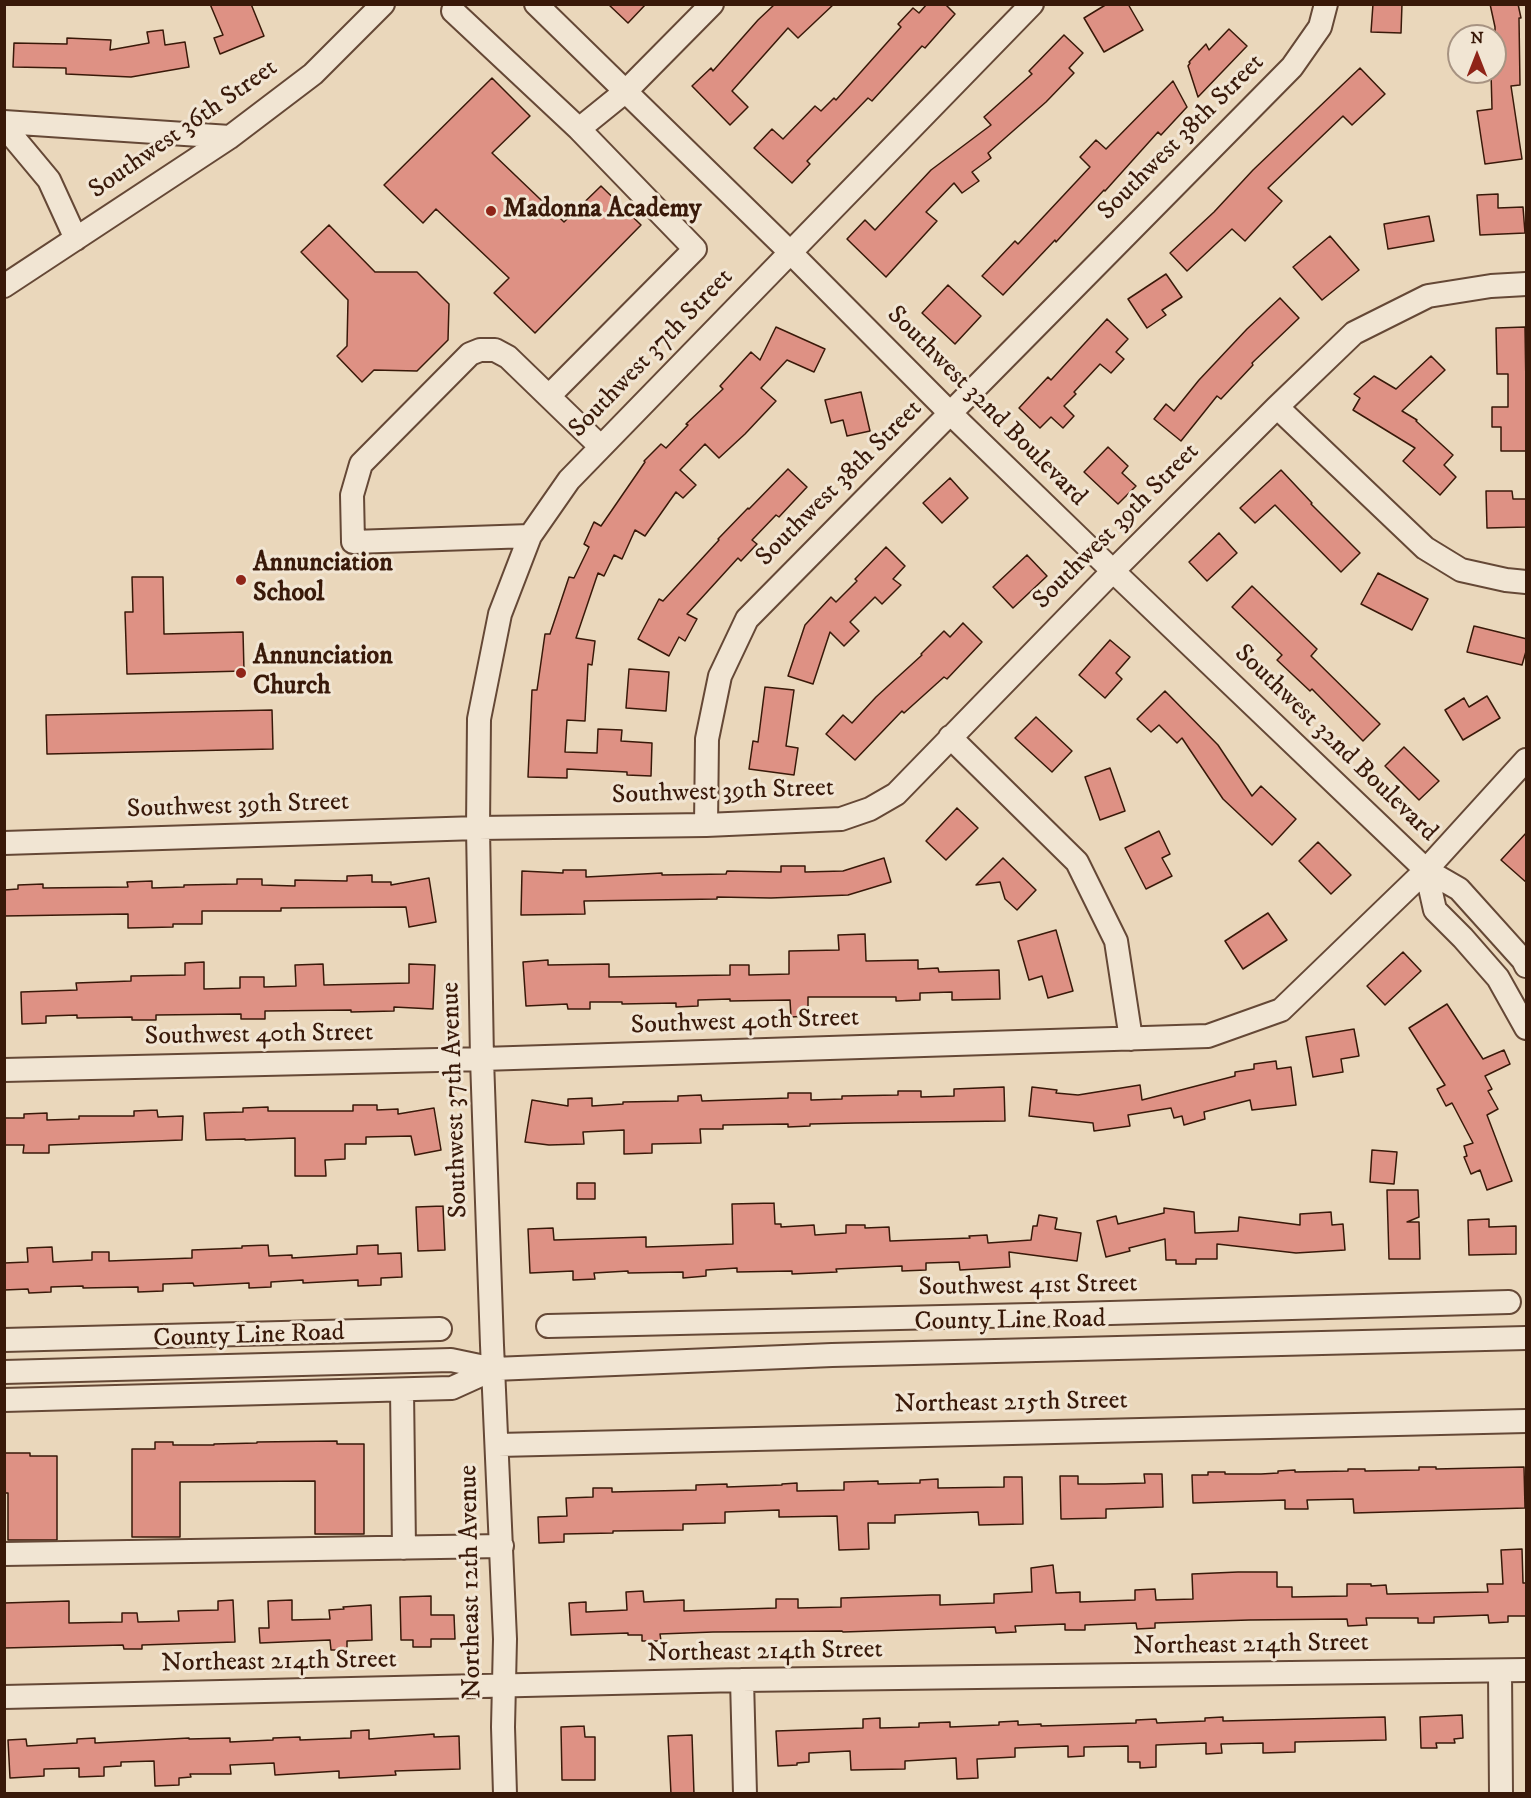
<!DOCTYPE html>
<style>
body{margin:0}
#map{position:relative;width:1531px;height:1798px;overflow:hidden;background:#ead7bb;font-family:"IM FELL DW Pica",serif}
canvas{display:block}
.frame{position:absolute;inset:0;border:6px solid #391909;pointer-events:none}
.north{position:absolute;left:1447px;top:24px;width:60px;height:60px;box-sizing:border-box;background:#f1e5d3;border:2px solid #a79382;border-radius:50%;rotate:0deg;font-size:16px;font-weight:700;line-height:24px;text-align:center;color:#391909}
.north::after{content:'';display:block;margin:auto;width:21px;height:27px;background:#8f2418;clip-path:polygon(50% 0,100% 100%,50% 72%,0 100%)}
</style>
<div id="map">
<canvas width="1531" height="1798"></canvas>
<div class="frame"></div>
<div class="north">N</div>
</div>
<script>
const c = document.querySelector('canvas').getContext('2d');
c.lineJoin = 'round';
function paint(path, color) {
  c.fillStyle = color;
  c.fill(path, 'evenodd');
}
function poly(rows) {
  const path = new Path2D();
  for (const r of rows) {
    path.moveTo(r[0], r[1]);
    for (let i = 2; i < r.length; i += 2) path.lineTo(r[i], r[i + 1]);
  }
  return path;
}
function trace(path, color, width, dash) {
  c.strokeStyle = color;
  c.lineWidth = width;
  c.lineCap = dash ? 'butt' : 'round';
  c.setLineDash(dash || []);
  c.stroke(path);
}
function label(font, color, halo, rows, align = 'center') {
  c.font = font + ' "IM FELL DW Pica",serif';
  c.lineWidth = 6;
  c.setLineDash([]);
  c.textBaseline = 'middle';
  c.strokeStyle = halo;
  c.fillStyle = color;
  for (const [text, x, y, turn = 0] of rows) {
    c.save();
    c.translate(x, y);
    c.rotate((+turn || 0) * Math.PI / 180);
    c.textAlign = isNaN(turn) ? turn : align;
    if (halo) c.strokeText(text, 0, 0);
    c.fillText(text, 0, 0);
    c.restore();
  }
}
const building = poly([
 [210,4,251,4,264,36,220,54,214,38,223,35,210,4],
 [608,4,646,4,628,23,608,4],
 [775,4,834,4,798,38,788,28,732,91,748,107,730,125,692,86,711,68,713,71,758,20,775,4],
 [927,4,945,4,955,14,925,48,922,46,872,101,868,98,807,161,810,164,792,183,754,148,772,129,783,139,815,106,821,111,834,98,836,100,901,27,898,24,913,8,919,13,927,4],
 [1107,4,1128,4,1143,30,1104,52,1084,18,1107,4],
 [1373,4,1402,4,1401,33,1371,32,1373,4],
 [1490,4,1518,4,1521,18,1519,18,1520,85,1511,86,1522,159,1485,164,1477,111,1492,109,1491,72,1495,72,1495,27,1490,4],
 [1229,29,1247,46,1198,97,1188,66,1190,63,1189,62,1206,44,1209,50,1229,29],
 [163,30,165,45,185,42,189,67,131,77,66,74,66,68,13,67,14,43,67,44,67,38,111,40,110,50,149,43,147,32,163,30],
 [1064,35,1083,53,1069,68,1074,73,1046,102,988,153,991,158,972,172,979,181,962,193,954,183,926,212,937,221,886,277,847,239,865,220,875,230,931,170,991,125,984,117,1032,74,1029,71,1064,35],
 [1360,68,1385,94,1352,125,1343,116,1268,188,1282,201,1245,241,1232,229,1187,271,1170,253,1214,212,1253,170,1360,68],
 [492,78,530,116,492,153,564,222,601,186,641,225,535,333,494,293,509,278,436,209,423,223,384,185,492,78],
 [1173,81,1187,107,1161,135,1158,132,1105,191,1104,190,1056,242,1055,240,1003,295,982,276,1015,241,1018,244,1090,167,1080,157,1096,140,1106,149,1173,81],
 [1498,194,1498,208,1523,207,1525,233,1480,235,1477,195,1498,194],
 [1429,216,1434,241,1388,249,1384,224,1429,216],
 [329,225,375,272,417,272,449,304,448,340,417,371,374,370,362,382,337,356,347,346,348,300,301,252,329,225],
 [1330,236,1359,270,1322,300,1293,267,1330,236],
 [1166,274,1182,297,1162,310,1166,315,1147,328,1128,299,1166,274],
 [948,285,981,316,955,344,922,313,948,285],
 [1280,298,1299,318,1252,363,1253,365,1221,399,1217,396,1181,441,1154,419,1166,404,1174,411,1199,380,1247,329,1280,298],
 [1107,319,1128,339,1116,352,1124,359,1111,373,1100,364,1074,392,1076,394,1064,406,1074,416,1063,428,1051,417,1040,428,1019,408,1048,377,1051,380,1107,319],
 [776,327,825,349,814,372,787,360,761,388,776,401,745,434,719,458,705,444,680,470,696,485,683,498,676,492,645,536,635,530,622,559,614,555,604,576,598,573,576,638,595,641,592,665,588,664,585,721,567,720,565,752,597,753,598,729,622,730,621,741,652,743,651,776,627,775,627,772,567,769,567,778,528,777,532,690,537,690,545,634,550,634,569,577,574,578,589,547,584,544,594,522,601,526,645,462,644,461,661,444,666,448,688,425,686,424,723,389,720,386,751,352,760,360,776,327],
 [1525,327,1527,451,1501,451,1501,427,1492,427,1492,407,1508,407,1508,374,1497,374,1496,328,1525,327],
 [1431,356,1445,370,1402,411,1417,420,1416,421,1453,455,1444,465,1456,477,1440,495,1403,461,1415,448,1353,410,1360,398,1354,394,1374,376,1396,389,1431,356],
 [861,392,870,431,847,436,843,420,831,423,825,400,861,392],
 [1108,447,1128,466,1122,473,1136,486,1118,504,1084,472,1108,447],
 [788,469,807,487,779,517,776,515,752,540,757,544,741,561,738,558,687,614,697,619,685,641,679,637,669,656,638,639,659,599,663,601,719,540,718,539,748,508,749,509,788,469],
 [1281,470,1312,503,1311,504,1360,553,1341,572,1275,505,1255,523,1240,508,1281,470],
 [950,478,968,498,942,523,923,503,950,478],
 [1486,491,1512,491,1513,499,1527,499,1527,527,1487,528,1486,491],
 [1219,533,1237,553,1207,581,1189,562,1219,533],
 [886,547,905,566,893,579,901,585,882,604,875,597,850,622,859,631,844,646,830,632,813,684,788,676,805,625,831,597,836,602,857,581,855,579,886,547],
 [1027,555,1047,576,1013,608,993,587,1027,555],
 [1378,573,1428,599,1412,630,1361,604,1378,573],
 [132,577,163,577,164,634,243,632,244,671,127,674,125,612,133,612,132,577],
 [1252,586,1317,649,1311,656,1380,724,1363,741,1312,689,1310,691,1277,660,1282,655,1232,607,1252,586],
 [963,623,982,642,947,679,944,677,904,713,902,711,855,760,826,734,843,715,852,723,876,697,922,655,921,654,944,631,950,637,963,623],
 [1474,626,1527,639,1527,648,1522,665,1467,652,1474,626],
 [1110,640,1130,657,1116,673,1122,679,1105,698,1079,675,1110,640],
 [629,669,669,672,666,711,626,708,629,669],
 [765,687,794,690,786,746,798,748,794,775,749,769,753,741,758,742,765,687],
 [1165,691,1218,745,1252,796,1261,786,1296,819,1272,845,1223,799,1182,738,1177,743,1159,725,1151,732,1137,719,1165,691],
 [1487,696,1500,718,1463,740,1445,710,1464,698,1469,707,1487,696],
 [272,710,273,749,47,754,46,715,272,710],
 [1036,717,1072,751,1052,772,1015,738,1036,717],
 [1404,747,1439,781,1419,800,1385,766,1404,747],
 [1110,768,1125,811,1100,820,1085,777,1110,768],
 [957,808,978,828,946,860,926,841,957,808],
 [1159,831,1170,854,1162,858,1172,876,1146,889,1125,848,1159,831],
 [1527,832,1527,883,1501,860,1527,832],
 [1318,842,1351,875,1331,894,1299,861,1318,842],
 [884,858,891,882,848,895,771,898,717,897,717,899,584,901,585,914,521,915,522,871,563,873,563,870,586,870,586,877,662,873,662,875,726,874,727,871,781,872,781,866,805,866,805,872,843,871,884,858],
 [1003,858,1036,890,1017,910,1005,899,1000,882,976,885,1003,858],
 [372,875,372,882,391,882,391,885,429,878,436,922,409,927,406,907,281,908,281,911,202,911,202,924,173,924,173,927,128,928,128,914,4,916,4,890,18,889,18,885,43,884,43,888,128,887,127,882,152,881,152,888,184,887,184,885,237,884,237,879,262,879,262,885,295,886,295,880,347,881,347,876,372,875],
 [1268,913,1287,940,1243,969,1225,941,1268,913],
 [1056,930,1073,991,1048,998,1042,976,1029,980,1018,941,1056,930],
 [865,934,866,961,918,960,918,969,938,968,939,972,999,970,1000,999,952,1000,952,992,920,993,920,1000,896,1001,896,997,808,997,808,1016,791,1017,790,1000,730,1001,730,999,698,1000,698,1006,676,1007,676,1003,622,1004,622,1002,590,1002,590,1009,568,1009,567,1004,526,1006,523,962,548,960,548,965,609,964,609,977,730,975,730,965,749,965,749,975,789,974,789,951,839,950,838,935,865,934],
 [1403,952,1421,971,1385,1005,1367,986,1403,952],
 [204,962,204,989,240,988,240,977,264,977,264,987,296,986,295,965,323,964,324,985,409,983,409,964,435,965,433,1009,394,1007,394,1011,351,1012,351,1010,265,1011,265,1019,241,1019,241,1014,156,1015,156,1020,132,1020,132,1017,77,1018,77,1015,46,1016,46,1023,22,1024,21,992,77,990,76,983,131,981,131,976,185,975,185,963,204,962],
 [1447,1004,1483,1059,1504,1050,1510,1064,1485,1076,1492,1089,1488,1091,1498,1109,1487,1115,1512,1181,1487,1190,1480,1170,1471,1174,1464,1157,1467,1156,1464,1146,1473,1143,1452,1103,1446,1106,1437,1089,1445,1085,1409,1028,1447,1004],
 [1354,1029,1359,1056,1341,1059,1343,1072,1313,1077,1306,1037,1354,1029],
 [1276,1061,1277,1069,1291,1067,1296,1105,1252,1110,1250,1100,1204,1112,1205,1119,1184,1125,1182,1116,1174,1118,1171,1108,1128,1115,1130,1126,1094,1131,1093,1123,1029,1116,1032,1087,1057,1090,1056,1093,1078,1095,1140,1085,1142,1100,1235,1076,1235,1072,1254,1069,1254,1064,1276,1061],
 [1004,1087,1005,1121,855,1123,810,1124,810,1126,788,1127,788,1124,723,1125,723,1129,700,1129,701,1143,652,1144,652,1153,624,1154,624,1130,583,1132,584,1144,549,1145,525,1142,532,1100,568,1106,568,1099,592,1098,592,1106,623,1104,623,1102,678,1101,678,1096,701,1095,702,1101,788,1098,788,1093,811,1093,811,1100,842,1099,842,1096,898,1095,898,1091,921,1091,921,1097,954,1096,954,1089,1004,1087],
 [353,1105,377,1105,377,1110,398,1109,398,1114,434,1108,441,1150,415,1155,411,1136,366,1137,366,1144,345,1144,345,1159,325,1160,326,1176,295,1176,295,1138,245,1140,245,1139,206,1140,204,1113,243,1112,243,1108,268,1107,268,1111,353,1111,353,1105],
 [157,1110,158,1117,183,1116,182,1140,49,1145,49,1153,23,1153,24,1145,4,1145,4,1118,24,1118,24,1114,47,1113,47,1120,79,1119,79,1116,134,1116,134,1111,157,1110],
 [1372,1150,1397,1152,1394,1184,1370,1182,1372,1150],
 [577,1183,595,1183,595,1199,577,1199,577,1183],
 [1387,1190,1418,1190,1419,1217,1407,1222,1419,1222,1420,1259,1389,1259,1387,1190],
 [774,1203,775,1224,781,1224,781,1227,814,1225,815,1235,846,1233,846,1225,865,1225,865,1228,889,1227,890,1241,970,1238,969,1236,987,1235,988,1243,1031,1240,1033,1226,1037,1226,1039,1215,1057,1218,1055,1229,1081,1233,1077,1261,1009,1252,1010,1267,960,1270,959,1262,926,1263,926,1270,902,1271,902,1266,836,1269,837,1272,792,1274,792,1271,737,1272,737,1268,706,1270,706,1276,683,1278,683,1272,628,1273,628,1271,594,1273,595,1279,573,1280,573,1271,530,1273,528,1229,553,1228,554,1240,646,1237,646,1247,733,1244,732,1204,774,1203],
 [443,1206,445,1250,418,1251,416,1207,443,1206],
 [1164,1208,1194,1212,1195,1233,1238,1231,1239,1217,1300,1225,1300,1214,1331,1212,1332,1225,1343,1224,1345,1250,1296,1253,1217,1244,1217,1259,1196,1259,1196,1264,1176,1264,1176,1260,1166,1260,1165,1239,1129,1248,1130,1251,1106,1257,1097,1221,1116,1216,1118,1224,1164,1213,1164,1208],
 [1489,1219,1489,1227,1516,1226,1516,1254,1469,1255,1468,1220,1489,1219],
 [268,1245,269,1256,292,1255,292,1258,357,1254,357,1246,378,1245,378,1254,401,1253,402,1277,381,1278,381,1285,358,1286,358,1280,303,1283,303,1280,271,1282,271,1287,249,1288,249,1283,194,1286,193,1283,163,1284,163,1291,138,1292,138,1287,83,1288,83,1286,51,1287,51,1292,29,1293,28,1289,4,1290,4,1263,28,1262,27,1248,52,1247,53,1262,92,1260,92,1252,109,1252,109,1261,192,1258,192,1250,242,1248,242,1246,268,1245],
 [337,1441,337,1444,364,1444,364,1534,315,1534,315,1481,180,1482,180,1537,132,1537,132,1449,155,1449,155,1442,173,1442,173,1445,214,1445,214,1444,257,1443,257,1442,337,1441],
 [4,1453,30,1453,30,1456,57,1456,57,1540,8,1540,8,1493,4,1493,4,1453],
 [1419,1467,1436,1467,1436,1469,1524,1467,1525,1508,1354,1513,1353,1499,1307,1500,1308,1509,1285,1509,1285,1500,1193,1503,1192,1475,1208,1475,1208,1472,1225,1472,1225,1474,1261,1474,1278,1473,1278,1471,1295,1470,1295,1472,1348,1471,1348,1469,1365,1469,1365,1471,1419,1470,1419,1467],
 [1144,1474,1162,1474,1163,1507,1106,1509,1106,1518,1061,1519,1060,1476,1078,1476,1078,1484,1105,1484,1145,1483,1144,1474],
 [1004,1477,1022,1477,1023,1524,979,1525,978,1512,895,1515,895,1523,868,1523,869,1549,839,1550,837,1516,779,1517,779,1510,725,1512,725,1523,683,1524,683,1530,613,1531,613,1533,564,1534,564,1542,539,1543,538,1517,567,1516,566,1498,593,1497,593,1488,612,1488,612,1492,696,1490,696,1485,727,1484,727,1487,782,1485,782,1484,797,1483,797,1491,844,1490,844,1482,878,1481,878,1484,920,1483,920,1480,938,1479,938,1488,1004,1487,1004,1477],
 [1522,1549,1523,1583,1527,1583,1527,1616,1508,1616,1508,1622,1489,1623,1488,1615,1434,1617,1434,1623,1418,1623,1418,1618,1366,1618,1367,1625,1348,1626,1347,1619,1249,1620,1155,1623,1155,1628,1137,1629,1136,1623,1085,1625,1085,1630,1065,1630,1065,1624,1015,1626,1016,1632,996,1633,995,1627,843,1632,842,1631,713,1632,660,1634,661,1641,642,1641,642,1635,628,1635,628,1633,571,1635,569,1603,586,1602,586,1612,627,1610,626,1592,643,1591,644,1602,684,1600,684,1611,776,1608,776,1599,798,1599,798,1608,841,1607,841,1598,932,1595,940,1595,940,1605,994,1603,994,1594,1032,1592,1031,1568,1053,1565,1056,1593,1080,1592,1080,1602,1135,1600,1135,1590,1155,1589,1156,1600,1193,1599,1192,1574,1238,1572,1277,1572,1277,1587,1292,1587,1292,1597,1347,1596,1347,1584,1371,1584,1371,1586,1386,1585,1387,1594,1488,1592,1487,1584,1503,1584,1501,1550,1522,1549],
 [431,1596,431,1615,454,1615,455,1639,431,1639,431,1647,413,1647,413,1640,401,1640,400,1597,431,1596],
 [233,1600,235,1642,142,1645,142,1649,124,1649,123,1645,4,1648,4,1603,69,1601,69,1623,122,1622,122,1613,137,1613,138,1622,179,1621,178,1611,218,1610,218,1601,233,1600],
 [292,1600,292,1620,330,1619,329,1610,344,1609,343,1607,371,1605,372,1640,347,1641,347,1650,331,1650,330,1640,260,1643,259,1628,269,1628,268,1601,292,1600],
 [1462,1715,1463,1738,1454,1739,1455,1743,1436,1743,1437,1748,1421,1748,1420,1717,1462,1715],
 [1223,1717,1223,1721,1385,1717,1386,1740,1295,1742,1295,1752,1263,1753,1263,1743,1221,1744,1222,1753,1206,1754,1206,1743,1156,1745,1156,1767,1140,1768,1140,1762,1128,1762,1128,1746,1084,1747,1084,1756,1068,1757,1068,1746,1015,1748,1015,1757,977,1759,978,1778,957,1779,956,1758,905,1761,905,1769,851,1770,850,1751,809,1753,809,1762,797,1763,797,1765,778,1766,776,1731,863,1728,863,1719,880,1718,880,1728,919,1727,919,1723,950,1722,950,1727,999,1725,999,1722,1018,1721,1018,1725,1041,1724,1041,1726,1136,1723,1136,1720,1156,1719,1157,1723,1205,1721,1205,1718,1223,1717],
 [584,1726,585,1737,595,1737,595,1780,562,1780,561,1727,584,1726],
 [369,1730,369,1739,434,1734,434,1737,459,1736,460,1769,395,1771,396,1775,339,1778,339,1771,275,1775,274,1763,230,1765,231,1774,190,1774,191,1777,179,1778,179,1785,155,1786,154,1761,121,1762,121,1766,104,1767,104,1776,79,1777,79,1768,44,1769,44,1776,10,1778,8,1740,26,1739,27,1746,77,1743,77,1739,95,1738,95,1743,189,1738,189,1739,230,1738,230,1742,273,1740,273,1738,300,1737,300,1740,351,1738,351,1731,369,1730],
 [692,1735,694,1794,671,1794,668,1736,692,1735]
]);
paint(building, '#de9184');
trace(building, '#391909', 1.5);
const minor = poly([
 [536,4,791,253,950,413,1113,571,1426,870,1459,889,1523,960,1526,966],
 [453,11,579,129],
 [4,122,230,137],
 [4,126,49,180,76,239],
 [4,286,230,137,313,74,383,4],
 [549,396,695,249,579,129,626,91,712,4],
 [1277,407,1425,548,1461,570,1506,580,1526,582],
 [530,536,353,542,352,495,361,464,470,354,480,350,495,350,508,357,601,447],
 [950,737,1077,862,1116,941,1131,1039],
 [706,825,707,739,720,676,747,619,1292,67,1320,27,1326,4],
 [4,843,478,828,706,825,841,819,870,809,896,794,1113,571,1277,407,1354,333,1428,296,1491,286,1526,284],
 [1426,870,1435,910,1463,938,1498,978,1526,1028],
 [4,1070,482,1059,1208,1036,1281,1010,1426,870,1526,760],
 [548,1326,1074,1314,1509,1302],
 [4,1340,440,1329],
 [4,1372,451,1360,494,1369,832,1355,1526,1338],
 [402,1390,404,1548],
 [4,1400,452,1388,494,1369],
 [498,1445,1526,1421],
 [4,1554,502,1546],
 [1500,1672,1501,1794],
 [742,1680,745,1794],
 [4,1697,742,1680,1526,1670],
 [505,1794,503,1727,505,1639,492,1345,482,1059,478,828,479,719,500,614,530,536,569,480,1032,4]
]);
trace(minor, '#654836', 26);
trace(minor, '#f1e5d3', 22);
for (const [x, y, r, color] of [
 [491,211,6,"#8f2418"],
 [241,580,6,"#8f2418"],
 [241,673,6,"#8f2418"]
]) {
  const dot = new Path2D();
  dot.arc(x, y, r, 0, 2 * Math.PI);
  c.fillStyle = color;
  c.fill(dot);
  trace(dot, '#f1e5d3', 2);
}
label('26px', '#391909', '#f1e5d3', [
 ["Southwest 36th Street",184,130,-35],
 ["Southwest 38th Street",1182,138,-45],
 ["Southwest 37th Street",652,354,-46],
 ["Southwest 32nd Boulevard",986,407,45],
 ["Southwest 38th Street",840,484,-45],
 ["Southwest 39th Street",1117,527,-45],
 ["Southwest 32nd Boulevard",1335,744,44],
 ["Southwest 39th Street",723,793,-2],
 ["Southwest 39th Street",238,807,-2],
 ["Southwest 40th Street",745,1023,-2],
 ["Southwest 40th Street",259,1036,-1],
 ["Southwest 37th Avenue",456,1100,-92],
 ["Southwest 41st Street",1028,1287,-1],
 ["County Line Road",1010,1322,-1],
 ["County Line Road",249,1337,-2],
 ["Northeast 215th Street",1011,1404,-1],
 ["Northeast 12th Avenue",472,1582,-91],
 ["Northeast 214th Street",1251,1646,-1],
 ["Northeast 214th Street",765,1653,-1],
 ["Northeast 214th Street",279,1663,-1]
]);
label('bold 26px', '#391909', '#f1e5d3', [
 ["Madonna Academy",503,211],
 ["Annunciation",253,565],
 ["School",253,595],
 ["Annunciation",253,658],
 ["Church",253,688]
], 'left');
</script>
